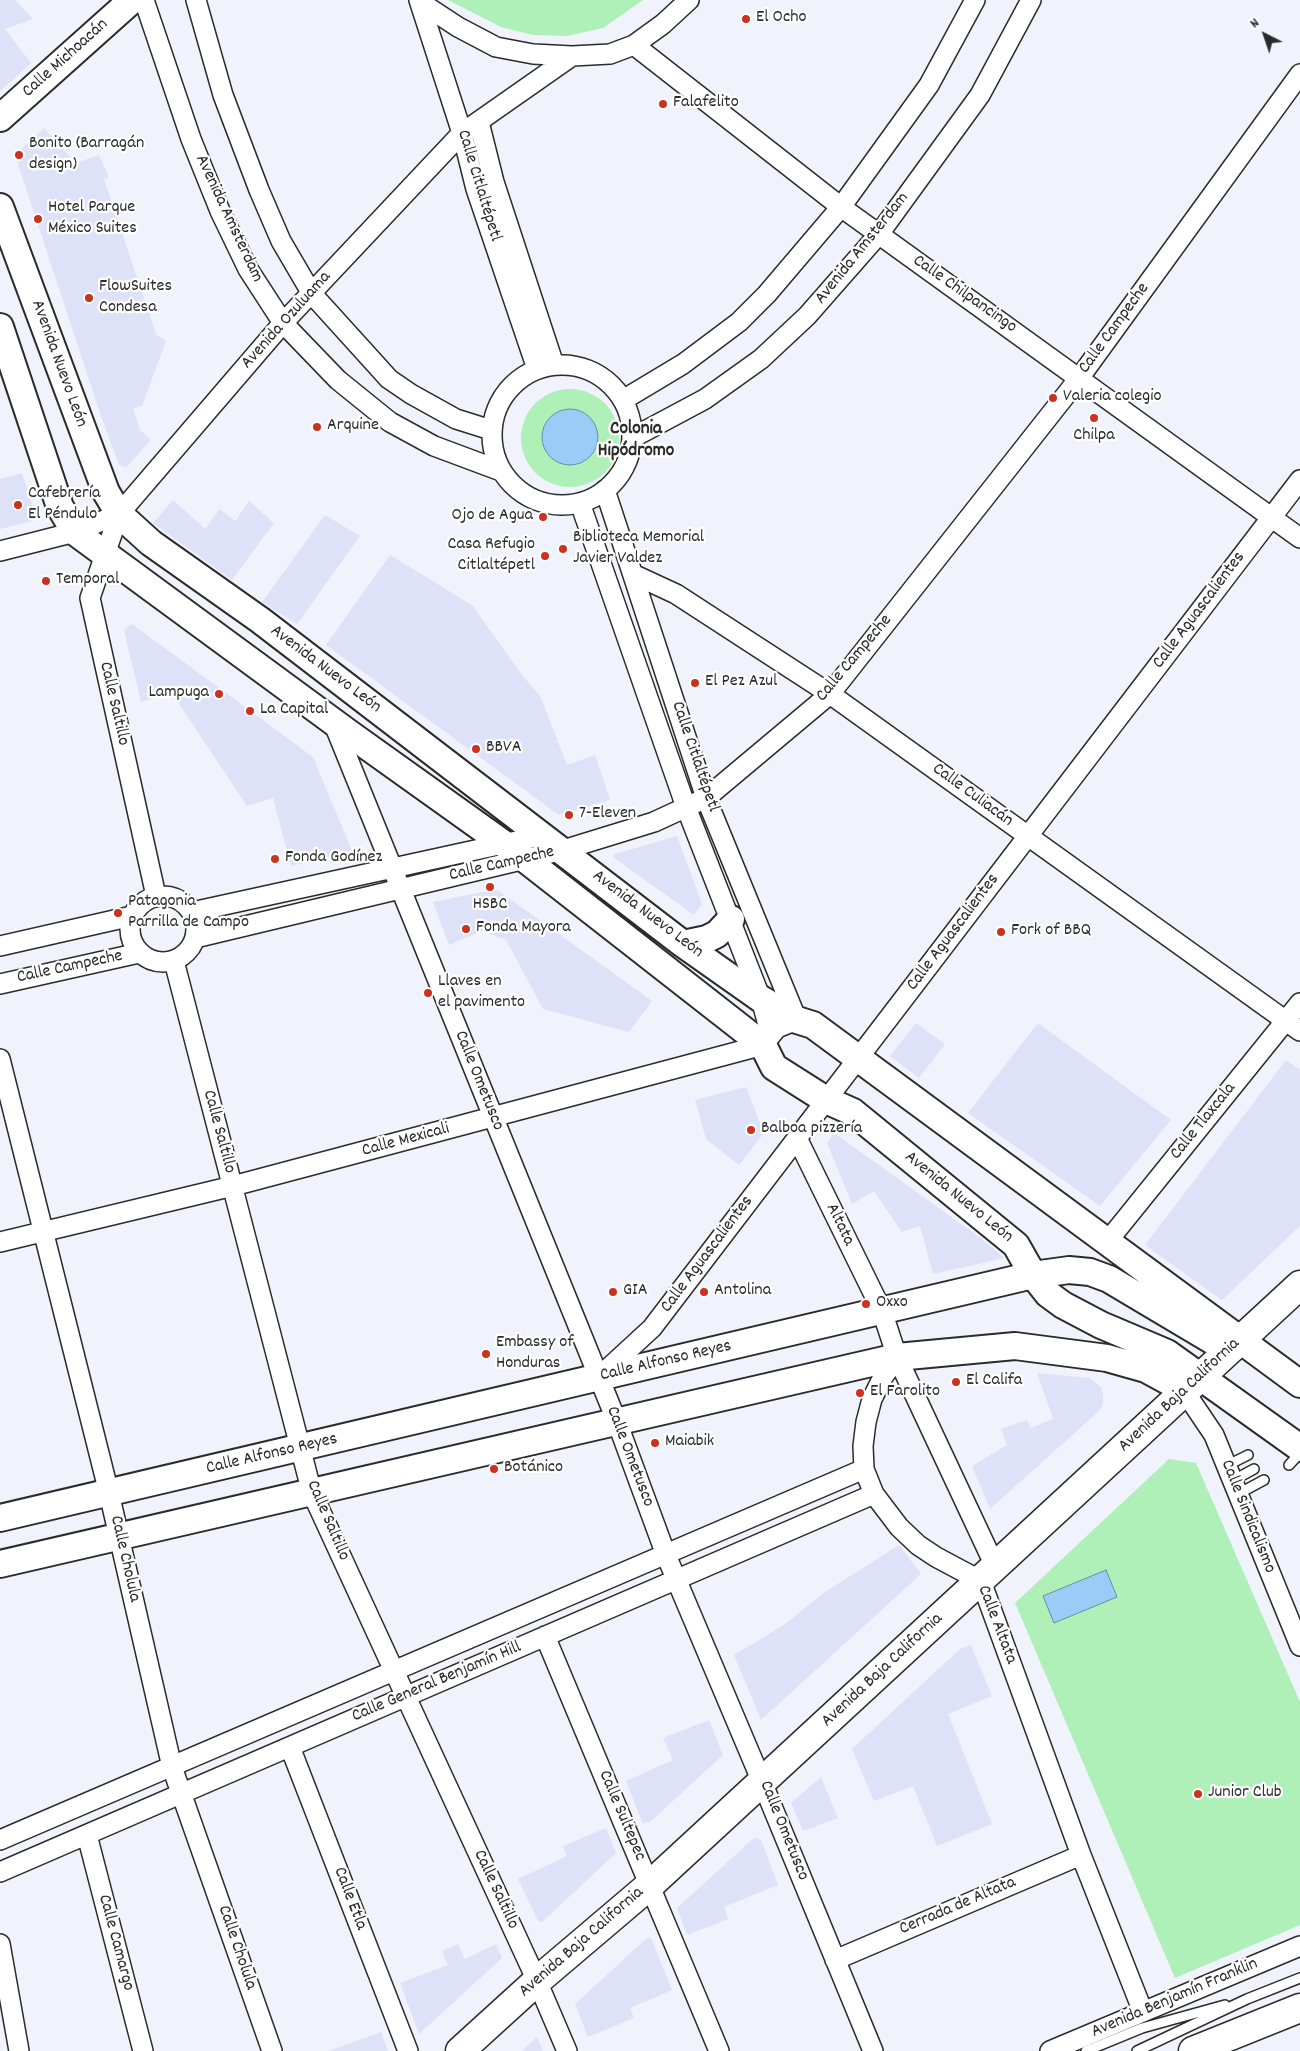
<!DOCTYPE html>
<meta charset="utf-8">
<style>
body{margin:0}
#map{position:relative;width:1300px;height:2051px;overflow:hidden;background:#f0f2fc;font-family:Dekko,sans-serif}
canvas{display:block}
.north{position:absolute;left:1240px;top:10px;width:50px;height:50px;-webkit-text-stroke:4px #fff;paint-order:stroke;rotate:319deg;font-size:14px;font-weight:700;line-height:20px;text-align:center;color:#2b2b2b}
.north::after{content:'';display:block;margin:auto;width:18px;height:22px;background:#2b2b2b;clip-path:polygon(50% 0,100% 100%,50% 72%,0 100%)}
</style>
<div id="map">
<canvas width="1300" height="2051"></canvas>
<div class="north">N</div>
</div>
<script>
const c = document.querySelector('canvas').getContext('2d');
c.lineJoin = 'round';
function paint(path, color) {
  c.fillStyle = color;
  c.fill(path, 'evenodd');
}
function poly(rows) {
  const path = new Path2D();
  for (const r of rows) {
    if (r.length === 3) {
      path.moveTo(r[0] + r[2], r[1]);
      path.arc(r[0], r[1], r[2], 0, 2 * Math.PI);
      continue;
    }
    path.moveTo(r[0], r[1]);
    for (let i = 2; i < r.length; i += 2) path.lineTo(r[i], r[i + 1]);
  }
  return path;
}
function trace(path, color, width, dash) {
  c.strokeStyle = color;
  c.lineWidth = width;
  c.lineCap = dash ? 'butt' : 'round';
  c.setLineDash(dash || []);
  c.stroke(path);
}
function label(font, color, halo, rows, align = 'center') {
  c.font = font + ' Dekko,sans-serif';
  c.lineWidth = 4.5;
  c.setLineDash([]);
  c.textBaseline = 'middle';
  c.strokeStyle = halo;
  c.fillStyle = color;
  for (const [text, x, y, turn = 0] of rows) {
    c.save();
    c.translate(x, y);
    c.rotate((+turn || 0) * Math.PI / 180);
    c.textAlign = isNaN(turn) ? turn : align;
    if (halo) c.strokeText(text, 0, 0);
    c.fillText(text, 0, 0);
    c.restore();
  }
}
paint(poly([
 [0,0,15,0,33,19,5,29,31,63,0,91],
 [44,128,76,163,99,155,109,177,104,179,156,334,166,341,142,406,133,409,140,430,151,440,126,468,119,465,102,419,15,155],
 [22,473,37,520,0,529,0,479],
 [173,500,205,529,220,509,235,521,249,501,274,523,232,580,153,523],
 [325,515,360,536,297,624,262,602],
 [390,555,475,607,474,608,522,675,540,696,557,739,556,742,558,742,567,765,595,755,610,800,559,815,326,645],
 [132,624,313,757,352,851,291,866,273,798,247,806,172,693,141,702,124,630],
 [677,836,702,904,694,915,613,857,615,854],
 [493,890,499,891,652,1001,629,1032,543,1009,506,940,482,931,449,945,433,902],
 [916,1023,945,1044,919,1078,890,1056],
 [1038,1023,1171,1120,1100,1206,968,1113],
 [1286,1060,1300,1070,1300,1226,1222,1300,1145,1245],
 [746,1087,764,1133,739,1165,706,1139,695,1100],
 [834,1133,982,1239,1004,1258,933,1274,920,1226,902,1232,874,1191,852,1204,827,1143],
 [1037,1373,1090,1378,1101,1387,1103,1394,1103,1404,1099,1411,990,1509,972,1466,1007,1445,1001,1429,1027,1420,1031,1428,1053,1419],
 [899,1545,921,1574,761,1720,734,1655,784,1625,825,1592],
 [971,1645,992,1696,948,1714,992,1824,937,1846,913,1786,874,1801,852,1749,960,1649],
 [709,1720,723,1755,651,1821,643,1824,626,1781,673,1760,663,1738],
 [821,1777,838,1818,803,1831,791,1803],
 [606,1828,616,1853,542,1922,538,1921,518,1879,567,1856,563,1846],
 [754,1838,761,1840,778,1885,724,1907,728,1919,687,1935,677,1908],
 [647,1938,651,1938,672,1990,630,2008,634,2018,588,2037,575,2004],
 [458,1944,465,1959,496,1944,502,1958,419,2034,400,1983,448,1965,442,1951],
 [381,2032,388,2051,329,2051,348,2044],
 [537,2037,543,2051,522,2051]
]), '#dee2f8');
paint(poly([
 [448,0,643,0,603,28,567,36,533,35,501,27],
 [570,438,49],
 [1169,1459,1196,1463,1300,1702,1300,1925,1175,1978,1015,1603]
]), '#aff0b8');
const water = poly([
 [570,437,28],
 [1106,1570,1117,1597,1054,1623,1043,1596,1106,1570]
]);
paint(water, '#99cdf7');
trace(water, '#6d8ca5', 1);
const lane = poly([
 [1289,1465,1300,1453],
 [1226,1466,1248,1455],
 [1232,1481,1254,1469],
 [1238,1494,1264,1480],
 [1086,2051,1142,2028,1225,2005],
 [1137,2051,1247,1999,1300,1978]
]);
const street = poly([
 [144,0,191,139,220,211,248,269,283,323,338,380,390,422,434,446,501,471],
 [196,0,223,95,259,190,281,241,312,294,389,379,411,394,456,419,491,430],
 [419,0,462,133,476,189,537,369],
 [420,2,458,27,496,47,533,54,572,56,610,54,634,45,663,24,689,0],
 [634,45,841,207,1300,538],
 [479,122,494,182,554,365],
 [562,435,70],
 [623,400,683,364,739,322,767,294,841,207,929,85,975,0],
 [632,438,705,399,761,359,807,316,879,234,980,95,1031,0],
 [605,490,706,798,797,1020,777,1028,763,1045],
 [580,503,686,807,761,999,768,1025,763,1044],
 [0,551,75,532,119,514],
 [635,575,676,594,830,694,1300,1031],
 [333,722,617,1422,666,1555,762,1782,873,2051],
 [163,929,33],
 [156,896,90,598,119,514,283,323,462,133,572,56],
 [192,912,544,835],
 [195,938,563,850,654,822,706,798,830,694,1080,377,1300,74],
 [0,946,132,916],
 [174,961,312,1493,537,1981,567,2051],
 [0,984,139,953],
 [0,1059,109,1493,172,1767,272,2051],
 [797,1138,882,1311,897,1357,995,1566],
 [0,1242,233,1186,763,1045],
 [1107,1242,1300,1003],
 [897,1357,883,1377,872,1399,866,1422,863,1446,864,1469,874,1494,899,1527,918,1545,936,1557,981,1581,1081,1855,1143,2012],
 [601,1375,652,1328,1300,480],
 [1185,1392,1214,1435,1300,1646],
 [545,1636,719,2051],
 [290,1747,408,2051],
 [87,1835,143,2051],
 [0,1840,864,1469],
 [0,1872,874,1494],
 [0,1944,19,2051],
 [835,1960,1081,1855],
 [1050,2051,1300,1946]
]);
const secondary = poly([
 [0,118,132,0],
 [0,207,106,492,119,514,151,543,260,620,683,944,761,999,797,1020,813,1025,1300,1384],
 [0,327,60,507,75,532,350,734,525,859,763,1045,774,1067,826,1100,853,1112,1016,1245,1033,1275,1048,1294,1063,1305,1101,1325,1167,1353,1300,1448],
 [683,944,707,939,717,934,731,919],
 [0,1518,1033,1275,1069,1270,1090,1272,1109,1279,1225,1348],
 [0,1564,897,1357,1015,1346,1107,1358,1146,1369,1170,1382,1185,1392]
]);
const primary = poly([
 [460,2051,537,1981,650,1885,1300,1285],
 [1193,2051,1300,2008]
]);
trace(lane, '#2b2b2b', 12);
trace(street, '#2b2b2b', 22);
trace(secondary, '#2b2b2b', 30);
trace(primary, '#2b2b2b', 31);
trace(lane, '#fff', 9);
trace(street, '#fff', 19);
trace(secondary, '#fff', 26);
trace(primary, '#fff', 28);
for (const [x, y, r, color] of [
 [746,19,5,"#c8321e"],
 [663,104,5,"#c8321e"],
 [19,155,5,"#c8321e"],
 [38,219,5,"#c8321e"],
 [89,298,5,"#c8321e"],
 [1053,398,5,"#c8321e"],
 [1094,418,5,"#c8321e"],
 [317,427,5,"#c8321e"],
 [18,505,5,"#c8321e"],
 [543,517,5,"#c8321e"],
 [563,549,5,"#c8321e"],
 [545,556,5,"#c8321e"],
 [46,581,5,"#c8321e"],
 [695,683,5,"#c8321e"],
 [219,694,5,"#c8321e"],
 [250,711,5,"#c8321e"],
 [476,749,5,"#c8321e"],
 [569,815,5,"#c8321e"],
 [275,859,5,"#c8321e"],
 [490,887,5,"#c8321e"],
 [118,913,5,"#c8321e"],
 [466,929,5,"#c8321e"],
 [1001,932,5,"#c8321e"],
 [428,993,5,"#c8321e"],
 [751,1130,5,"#c8321e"],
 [613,1292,5,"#c8321e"],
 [704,1292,5,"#c8321e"],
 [866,1304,5,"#c8321e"],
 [486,1354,5,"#c8321e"],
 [956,1382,5,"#c8321e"],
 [860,1393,5,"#c8321e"],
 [655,1443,5,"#c8321e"],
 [494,1469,5,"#c8321e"],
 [1198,1794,5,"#c8321e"]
]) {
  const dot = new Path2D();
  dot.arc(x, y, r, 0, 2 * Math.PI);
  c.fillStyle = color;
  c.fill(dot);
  trace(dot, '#fff', 2);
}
label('18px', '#2b2b2b', '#fff', [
 ["El Ocho",756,19],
 ["Falafelito",673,104],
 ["Bonito (Barragán",29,145],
 ["design)",29,166],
 ["Hotel Parque",48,209],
 ["México Suites",48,230],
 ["FlowSuites",99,288],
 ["Condesa",99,309],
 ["Valeria colegio",1063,398],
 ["Arquine",327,427],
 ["Chilpa",1094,437,"center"],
 ["Cafebrería",28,495],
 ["El Péndulo",28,516],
 ["Ojo de Agua",533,517,"right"],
 ["Biblioteca Memorial",573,539],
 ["Javier Valdez",573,560],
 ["Casa Refugio",535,546,"right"],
 ["Citlaltépetl",535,567,"right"],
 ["Temporal",56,581],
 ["El Pez Azul",705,683],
 ["Lampuga",209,694,"right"],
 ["La Capital",260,711],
 ["BBVA",486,749],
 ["7-Eleven",579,815],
 ["Fonda Godínez",285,859],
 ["Patagonia",128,903],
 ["Parrilla de Campo",128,924],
 ["HSBC",490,906,"center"],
 ["Fonda Mayora",476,929],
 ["Fork of BBQ",1011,932],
 ["Llaves en",438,983],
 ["el pavimento",438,1004],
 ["Balboa pizzería",761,1130],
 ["GIA",623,1292],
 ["Antolina",714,1292],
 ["Oxxo",876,1304],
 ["Embassy of",496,1344],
 ["Honduras",496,1365],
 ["El Califa",966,1382],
 ["El Farolito",870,1393],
 ["Maiabik",665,1443],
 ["Botánico",504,1469],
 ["Junior Club",1208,1794]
], 'left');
label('18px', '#2b2b2b', '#fff', [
 ["Calle Michoacán",66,59,-42],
 ["Calle Citlaltépetl",478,186,73],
 ["Avenida Amsterdam",228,219,65],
 ["Avenida Amsterdam",863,249,-51],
 ["Calle Chilpancingo",964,295,35],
 ["Avenida Ozuluama",287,321,-48],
 ["Calle Campeche",1115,329,-54],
 ["Avenida Nuevo León",58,364,70],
 ["Calle Aguascalientes",1200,611,-53],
 ["Calle Campeche",855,659,-50],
 ["Avenida Nuevo León",325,670,37],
 ["Calle Saltillo",113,704,77],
 ["Calle Citlaltépetl",694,757,71],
 ["Calle Culiacán",972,796,36],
 ["Calle Campeche",502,865,-13],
 ["Avenida Nuevo León",647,915,37],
 ["Calle Aguascalientes",954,933,-53],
 ["Calle Campeche",70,968,-12],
 ["Calle Ometusco",478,1081,68],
 ["Calle Tlaxcala",1204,1122,-51],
 ["Calle Saltillo",218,1132,75],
 ["Calle Mexicali",406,1141,-15],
 ["Avenida Nuevo León",958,1198,39],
 ["Altata",839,1225,64],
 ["Calle Aguascalientes",708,1255,-53],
 ["Calle Alfonso Reyes",666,1362,-13],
 ["Avenida Baja California",1180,1396,-43],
 ["Calle Alfonso Reyes",272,1455,-13],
 ["Calle Ometusco",629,1457,69],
 ["Calle Sindicalismo",1247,1517,68],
 ["Calle Saltillo",327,1521,67],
 ["Calle Cholula",124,1559,77],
 ["Calle Altata",996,1625,69],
 ["Avenida Baja California",883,1671,-43],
 ["Calle General Benjamín Hill",437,1683,-23],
 ["Calle Sultepec",621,1816,67],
 ["Calle Ometusco",783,1831,68],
 ["Calle Saltillo",495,1890,65],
 ["Calle Etla",349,1899,69],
 ["Cerrada de Altata",958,1907,-23],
 ["Calle Camargo",115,1943,75],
 ["Avenida Baja California",582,1943,-41],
 ["Calle Cholula",236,1948,71],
 ["Avenida Benjamín Franklin",1175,1999,-23]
]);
label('bold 19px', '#2b2b2b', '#fff', [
 ["Colonia",636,430],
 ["Hipódromo",636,452]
]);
</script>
